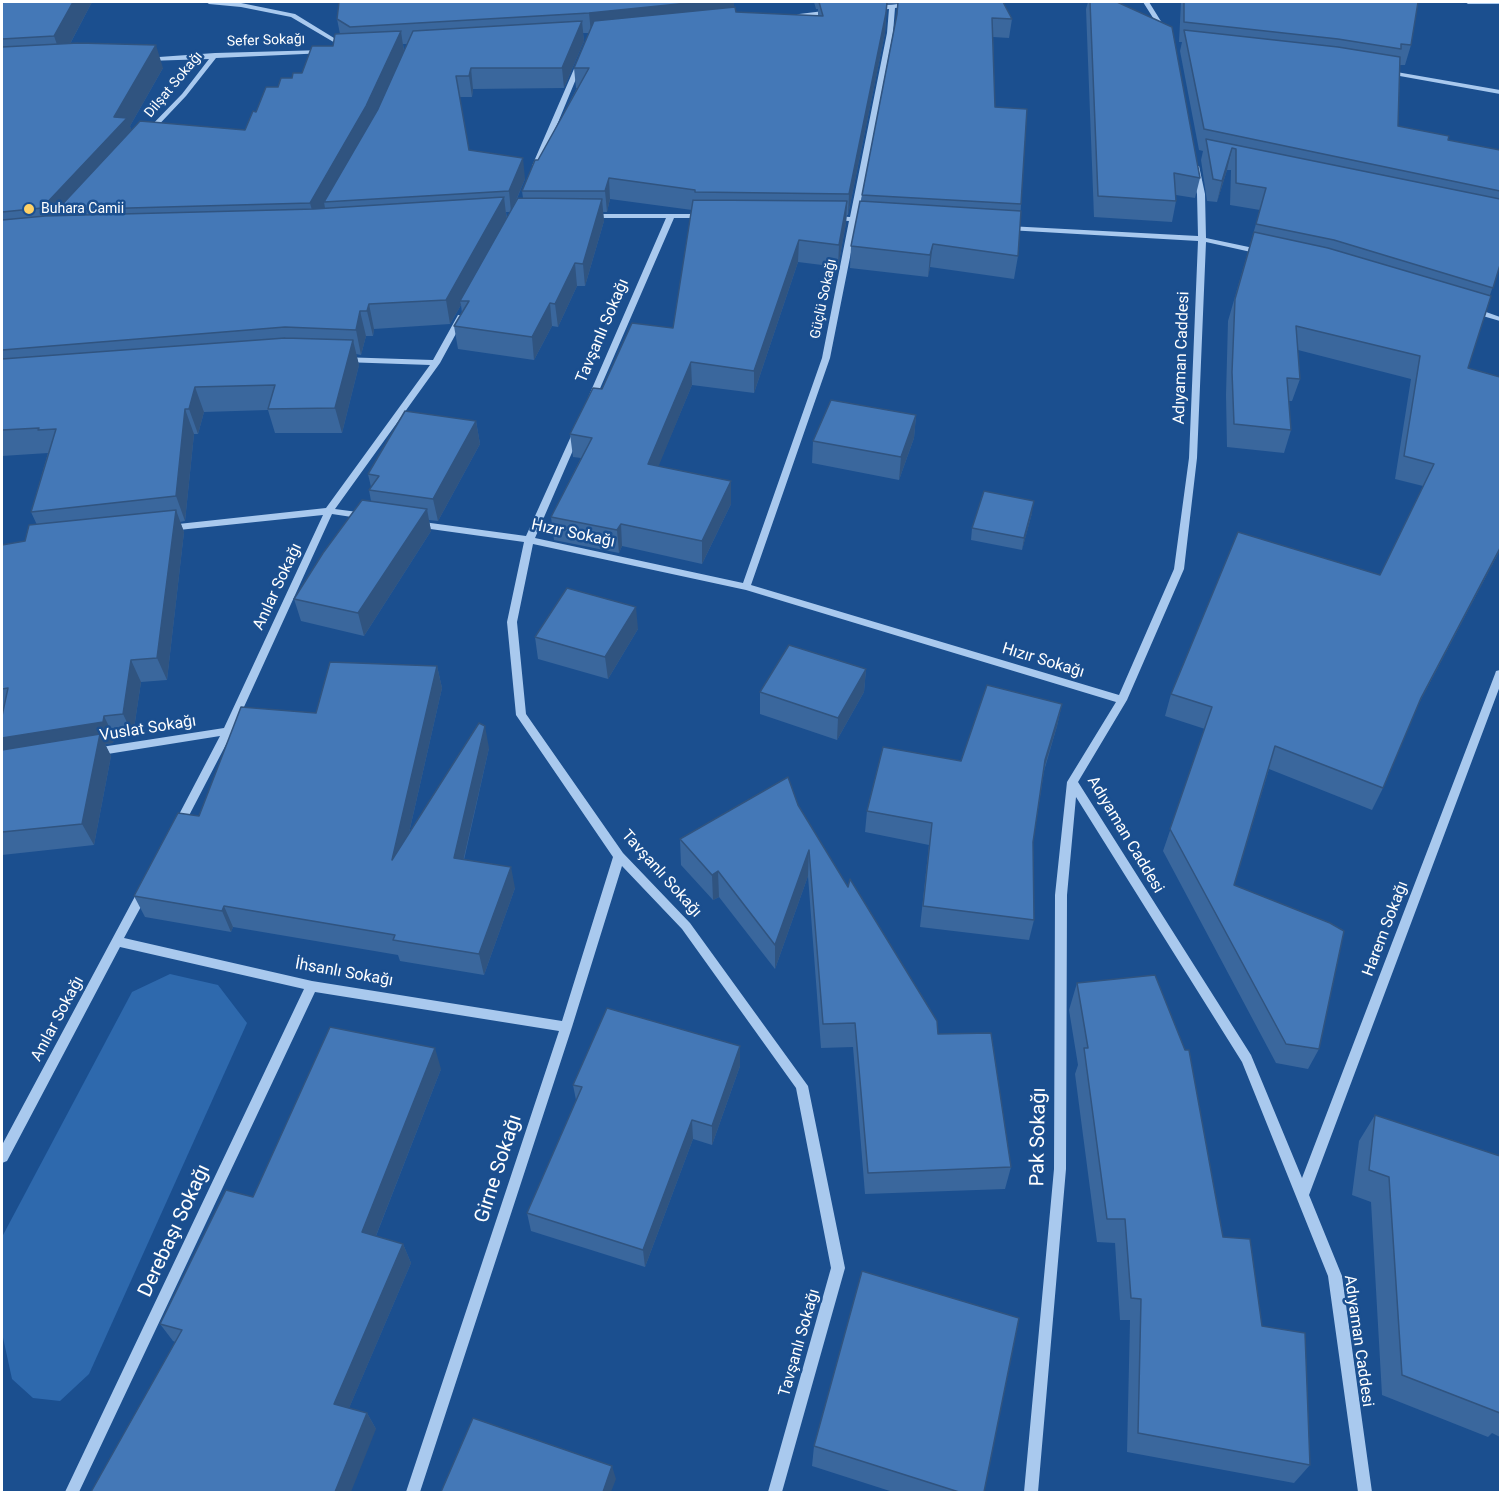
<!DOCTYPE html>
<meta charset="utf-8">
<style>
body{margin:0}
#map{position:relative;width:1502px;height:1494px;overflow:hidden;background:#1b4f8f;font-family:Roboto,sans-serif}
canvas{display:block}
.frame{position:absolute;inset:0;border:3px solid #fff;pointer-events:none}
</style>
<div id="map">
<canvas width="1502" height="1494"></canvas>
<div class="frame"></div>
</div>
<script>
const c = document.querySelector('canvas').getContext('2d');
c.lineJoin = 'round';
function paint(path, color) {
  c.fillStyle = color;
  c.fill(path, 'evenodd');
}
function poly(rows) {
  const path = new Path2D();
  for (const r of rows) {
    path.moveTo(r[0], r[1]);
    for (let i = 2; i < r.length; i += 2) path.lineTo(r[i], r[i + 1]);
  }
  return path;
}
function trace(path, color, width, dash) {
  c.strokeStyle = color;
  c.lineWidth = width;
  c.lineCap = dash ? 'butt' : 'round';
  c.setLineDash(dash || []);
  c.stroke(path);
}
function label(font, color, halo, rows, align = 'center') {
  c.font = font + ' Roboto,sans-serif';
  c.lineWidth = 5;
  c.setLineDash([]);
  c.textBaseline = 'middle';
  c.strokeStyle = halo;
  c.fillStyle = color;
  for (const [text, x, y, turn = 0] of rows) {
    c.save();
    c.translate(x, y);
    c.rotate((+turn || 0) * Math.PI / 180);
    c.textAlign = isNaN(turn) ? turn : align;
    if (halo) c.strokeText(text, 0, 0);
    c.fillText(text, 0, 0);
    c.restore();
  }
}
paint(poly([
 [170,974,218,985,247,1023,89,1374,60,1401,33,1398,12,1379,2,1333,2,1237,132,992]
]), '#2e69ad');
paint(poly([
 [206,2,241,3,295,14,347,46,342,47,291,17,241,7,209,4,206,2],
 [1143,2,1149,2,1167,31,1166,32,1162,32,1143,2],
 [1465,2,1500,2,1500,4,1468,4,1465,2],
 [910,3,912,4,912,6,895,8,893,33,858,217,869,218,873,220,869,222,857,222,830,358,751,585,1119,695,1174,569,1189,458,1198,241,1008,230,1004,228,1008,226,1198,236,1197,194,1192,168,1199,166,1205,194,1206,238,1263,250,1264,252,1260,254,1206,242,1197,458,1184,569,1127,700,1078,782,1251,1055,1302,1178,1495,674,1496,671,1500,670,1500,686,1309,1195,1342,1276,1372,1492,1358,1492,1328,1276,1242,1062,1076,797,1067,895,1066,1169,1038,1492,1024,1492,1054,1169,1055,895,1067,782,1116,702,746,590,533,544,517,622,526,714,623,853,690,923,808,1086,845,1268,782,1492,768,1492,831,1268,796,1088,682,929,622,866,572,1027,420,1492,406,1492,559,1031,315,992,79,1492,65,1492,304,989,120,947,7,1161,2,1163,2,1145,140,887,144,885,148,887,150,890,124,938,312,981,562,1021,613,857,516,715,507,622,524,542,416,527,411,524,416,521,526,536,572,434,576,431,580,434,535,538,743,583,822,358,849,221,834,220,830,218,834,216,850,217,887,33,889,9,874,10,871,8,874,6,910,3],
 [832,10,835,12,834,13,791,19,788,17,791,15,832,10],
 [324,50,327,52,326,53,216,58,186,96,151,133,145,132,182,94,209,59,147,61,145,60,145,58,215,53,324,50],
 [580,60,583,62,540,166,533,168,532,166,577,62,580,60],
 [1385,70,1500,90,1500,94,1383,73,1382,72,1385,70],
 [588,214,704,214,708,216,704,218,674,218,595,400,591,403,587,400,666,218,588,218,588,214],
 [1469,308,1475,308,1500,317,1500,321,1469,312,1469,308],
 [458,315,464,315,465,317,440,363,335,509,365,513,370,516,365,519,332,514,233,731,182,829,174,829,173,826,220,736,95,756,91,755,90,752,91,749,95,748,224,728,323,515,169,531,164,528,169,525,326,508,430,365,343,362,339,359,340,357,433,360,458,315]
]), '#a9c9ee');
paint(poly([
 [3,2,92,2,70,44,163,68,130,126,131,130,245,130,256,112,278,87,302,73,333,46,340,34,337,19,734,7,736,12,818,16,818,9,816,9,814,2,1003,2,1012,19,1009,38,993,37,995,107,1021,204,1018,256,1014,279,930,267,928,277,850,268,851,246,861,201,862,195,897,14,897,4,887,5,885,33,848,215,847,215,846,223,838,267,798,262,754,393,692,385,658,466,731,504,702,564,622,546,619,553,554,540,551,517,581,458,573,457,570,434,602,389,673,328,692,210,610,199,607,212,603,212,604,221,585,286,577,286,558,327,552,326,534,360,458,349,454,326,462,313,461,305,450,324,374,329,373,336,366,336,361,355,356,354,359,365,342,433,275,433,268,410,204,412,198,434,194,434,185,521,180,522,184,532,167,680,141,682,133,735,114,737,113,743,105,744,111,756,94,845,2,855,2,750,3,749,2,712,2,545,25,541,37,525,31,512,48,453,2,456,2,4],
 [583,33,589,33,574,68,576,88,577,88,522,191,523,198,516,201,525,179,469,150,459,97,472,97,473,89,564,88,584,41],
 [403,44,407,44,404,51],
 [506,212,510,212,507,218],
 [1088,2,1117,2,1200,178,1195,198,1176,195,1176,201,1172,222,1094,217,1086,9],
 [1181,2,1418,2,1411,45,1405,65,1400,65,1398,126,1448,140,1500,150,1500,265,1490,295,1468,368,1500,550,1417,707,1383,788,1372,810,1269,769,1234,885,1319,1049,1308,1069,1276,1063,1163,851,1205,729,1165,716,1171,694,1380,575,1423,486,1395,479,1411,379,1298,350,1300,379,1292,401,1289,401,1291,430,1284,453,1227,447,1226,395,1228,321,1260,210,1230,205,1231,170,1227,170,1217,202,1207,201,1201,160,1203,151,1199,150,1180,51,1182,42,1179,42],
 [916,415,914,438,899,480,812,463,813,441],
 [476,421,480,444,438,521,429,520,431,531,364,636,301,621,294,599,371,501,369,490,371,487,368,474],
 [1032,513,1022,550,971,540,972,528],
 [638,629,608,679,538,659,535,637],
 [437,666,442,688,409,833,489,748,464,860,515,888,484,975,400,961,398,955,233,927,231,932,145,917,134,896,199,816,316,713],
 [866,669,864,692,837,740,760,714,760,692],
 [1062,704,1057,726,1044,771,1033,842,1034,920,1029,940,920,927,929,845,865,832,867,811,961,761],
 [798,805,938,1034,1011,1167,1005,1189,865,1194,853,1047,821,1048,808,876,775,969,719,897,713,900,681,865,680,839],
 [1077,983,1223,1237,1262,1326,1310,1465,1294,1483,1127,1452,1130,1320,1120,1320,1115,1243,1097,1242,1075,1074,1078,1065,1069,1010],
 [740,1066,712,1145,693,1139,645,1267,531,1231,527,1213,576,1100,573,1085],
 [441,1069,376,1236,403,1244,411,1263,349,1408,367,1413,376,1429,173,1341,160,1324,253,1197],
 [1375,1115,1500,1156,1500,1437,1492,1433,1488,1437,1382,1395,1371,1202,1352,1195,1359,1141],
 [814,1446,984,1492,893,1492,812,1466]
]), '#3a679d');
paint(poly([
 [73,2,92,2,62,59,54,36],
 [698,2,734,2,734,18,591,33,589,13],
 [887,2,885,33,848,215,849,194],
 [582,21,584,41,564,88,562,68],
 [401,31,404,52,370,128,324,202,325,208,316,225,310,203],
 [156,45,163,68,130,126,135,142,57,210,61,221,51,232,42,208,114,117],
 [471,68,473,89,472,97,469,76],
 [1232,148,1227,170,1217,202,1222,181],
 [523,158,525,179,511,212,509,191],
 [609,178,610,199,607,212,605,191],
 [504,197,507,222,460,301,461,305,450,324,446,300],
 [602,199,604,221,585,286,583,264],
 [847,201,846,223,838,267,839,245],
 [799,240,798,262,754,393,754,371],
 [933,244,930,267,928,277,930,255],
 [575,263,577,286,558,327,555,304],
 [550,303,552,326,534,360,532,337],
 [369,304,374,329,373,336,367,311],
 [360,311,366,336,361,355,356,330],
 [353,340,359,365,342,433,335,408],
 [691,362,692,385,650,487,648,464],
 [195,387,204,412,198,434,189,409],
 [185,409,194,434,185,521,176,496],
 [916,415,914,438,899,480,901,457],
 [476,421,480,444,438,521,433,499],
 [731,481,731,504,702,564,702,541],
 [1034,501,1032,513,1022,550,1024,538],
 [427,509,431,531,364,636,358,613],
 [176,510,184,532,167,680,157,658],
 [621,524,622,546,619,553,617,530],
 [1500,548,1500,550,1410,720,1421,698],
 [636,607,638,629,608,679,605,657],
 [131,660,141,682,133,735,123,714],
 [437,666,442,688,398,881,392,860],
 [866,669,864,692,837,740,838,718],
 [1062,704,1057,726,1040,782,1045,760],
 [104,716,114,737,113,743,105,744,111,756,94,845,82,824,9,760,2,747,2,738],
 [485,726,489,748,459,879,454,858],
 [809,850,808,876,775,969,775,945],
 [511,867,515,888,484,975,479,954],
 [718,871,719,897,713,900,712,875],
 [224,906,233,927,231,932,222,911],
 [740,1046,740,1066,712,1145,712,1126],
 [435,1048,441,1069,370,1251,362,1232],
 [692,1120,693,1139,645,1267,643,1250],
 [403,1244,411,1263,344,1420,334,1404],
 [367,1413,376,1429,351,1492,335,1492],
 [612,1466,616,1479,611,1492,603,1492]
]), '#305480');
const building = poly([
 [3,2,73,2,54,36,2,39,2,4,3,2],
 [339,2,698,2,589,13,350,27,337,19,339,2],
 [819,2,887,2,886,13,849,194,695,192,695,190,609,178,605,191,522,191,535,160,538,160,589,68,574,68,594,21,735,7,736,12,823,16,819,2],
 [898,2,1003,2,1012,19,992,18,995,107,1027,109,1021,204,862,195,897,14,898,2],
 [1090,2,1117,2,1172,27,1200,178,1174,173,1176,201,1098,196,1090,2],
 [1184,2,1418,2,1411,45,1401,44,1401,49,1338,39,1184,22,1184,2],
 [582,21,562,68,471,68,469,76,456,76,469,150,523,158,509,191,324,202,378,109,413,31,582,21],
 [1184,30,1338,47,1400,57,1398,126,1449,136,1448,140,1500,150,1500,191,1204,129,1184,30],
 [401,31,366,106,310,203,57,210,140,121,245,130,253,111,256,112,266,87,278,87,281,78,292,78,293,73,302,73,312,46,333,46,335,34,401,31],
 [78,43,156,45,114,117,127,118,42,208,2,212,2,47,78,43],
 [1206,139,1500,199,1500,265,1493,288,1334,240,1256,224,1266,188,1236,183,1236,149,1232,148,1222,181,1213,179,1206,139],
 [504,197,446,300,369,304,367,311,360,311,356,330,285,327,2,350,2,220,45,216,314,209,504,197],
 [518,198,602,199,583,264,575,263,555,304,550,303,532,337,454,326,469,301,460,301,518,198],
 [693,200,847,201,839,245,799,240,754,371,691,362,648,464,731,481,702,541,621,524,617,530,551,517,592,438,570,434,593,388,602,389,632,323,673,328,693,200],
 [860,201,1021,211,1018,256,933,244,930,255,851,246,860,201],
 [1254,232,1328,248,1491,296,1468,368,1500,377,1500,548,1421,698,1383,788,1275,746,1234,885,1330,923,1344,931,1319,1049,1286,1044,1170,829,1212,707,1171,694,1238,532,1380,575,1434,464,1404,456,1420,356,1296,326,1300,379,1287,378,1291,430,1234,424,1232,372,1235,299,1254,232],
 [285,338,353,340,335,408,268,409,275,385,195,387,189,409,185,409,176,496,31,512,56,429,38,430,39,428,2,430,2,359,285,338],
 [831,400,916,415,901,457,813,441,831,400],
 [405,411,476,421,433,499,369,490,379,476,368,474,405,411],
 [984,491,1034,501,1024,538,972,528,984,491],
 [362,500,427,509,358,613,294,599,323,553,362,500],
 [176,510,157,658,131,660,123,714,104,716,103,722,2,738,2,716,8,688,2,689,2,545,25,541,29,525,176,510],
 [567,588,636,607,605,657,535,637,567,588],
 [789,645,866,669,838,718,760,692,789,645],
 [330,662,437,666,392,860,479,723,485,726,454,858,511,867,479,954,393,940,395,935,224,906,222,911,134,896,178,813,199,816,241,707,316,713,330,662],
 [987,685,1062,704,1045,760,1033,842,1034,920,923,906,932,823,867,811,883,747,961,761,987,685],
 [100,734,82,824,2,832,2,750,100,734],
 [788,777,798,805,848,887,850,879,937,1021,938,1034,991,1033,1011,1167,868,1173,855,1023,823,1024,809,850,775,945,718,871,712,875,680,839,788,777],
 [1155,975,1185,1050,1189,1050,1223,1237,1250,1239,1262,1326,1305,1333,1310,1465,1138,1433,1141,1299,1131,1298,1125,1219,1107,1219,1084,1048,1088,1048,1077,983,1155,975],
 [607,1008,740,1046,712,1126,692,1120,643,1250,527,1213,582,1087,573,1085,607,1008],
 [330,1027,435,1048,362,1232,403,1244,334,1404,367,1413,335,1492,91,1492,182,1330,160,1324,226,1190,253,1197,330,1027],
 [1375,1115,1500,1156,1500,1413,1402,1375,1389,1177,1369,1170,1375,1115],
 [862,1271,1019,1318,984,1492,959,1492,814,1446,862,1271],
 [473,1418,612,1466,603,1492,441,1492,473,1418]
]);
paint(building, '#4478b7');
trace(building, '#305480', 1.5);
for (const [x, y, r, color] of [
 [29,209,6,"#ffd166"]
]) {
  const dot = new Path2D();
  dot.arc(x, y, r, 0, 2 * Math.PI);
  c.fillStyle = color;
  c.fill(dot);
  trace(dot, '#1b4f8f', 2);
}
label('14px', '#fff', '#1b4f8f', [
 ["Sefer Sokağı",266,41,-2],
 ["Dilşat Sokağı",174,85,-50],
 ["Güçlü Sokağı",824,299,-78]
]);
label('14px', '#fff', '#1b4f8f', [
 ["Buhara Camii",41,209]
], 'left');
label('16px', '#fff', '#1b4f8f', [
 ["Tavşanlı Sokağı",603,331,-67],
 ["Adıyaman Caddesi",1182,358,-88],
 ["Hızır Sokağı",573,534,12],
 ["Anılar Sokağı",278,587,-65],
 ["Hızır Sokağı",1043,661,17],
 ["Vuslat Sokağı",148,729,-9],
 ["Adıyaman Caddesi",1125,835,59],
 ["Tavşanlı Sokağı",661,874,48],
 ["Harem Sokağı",1386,929,-69],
 ["İhsanlı Sokağı",344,973,10],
 ["Anılar Sokağı",58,1019,-62],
 ["Adıyaman Caddesi",1358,1341,82],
 ["Tavşanlı Sokağı",800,1343,-74]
]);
label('20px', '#fff', '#1b4f8f', [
 ["Pak Sokağı",1039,1137,-89],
 ["Girne Sokağı",499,1169,-72],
 ["Derebaşı Sokağı",175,1231,-65]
]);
</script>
